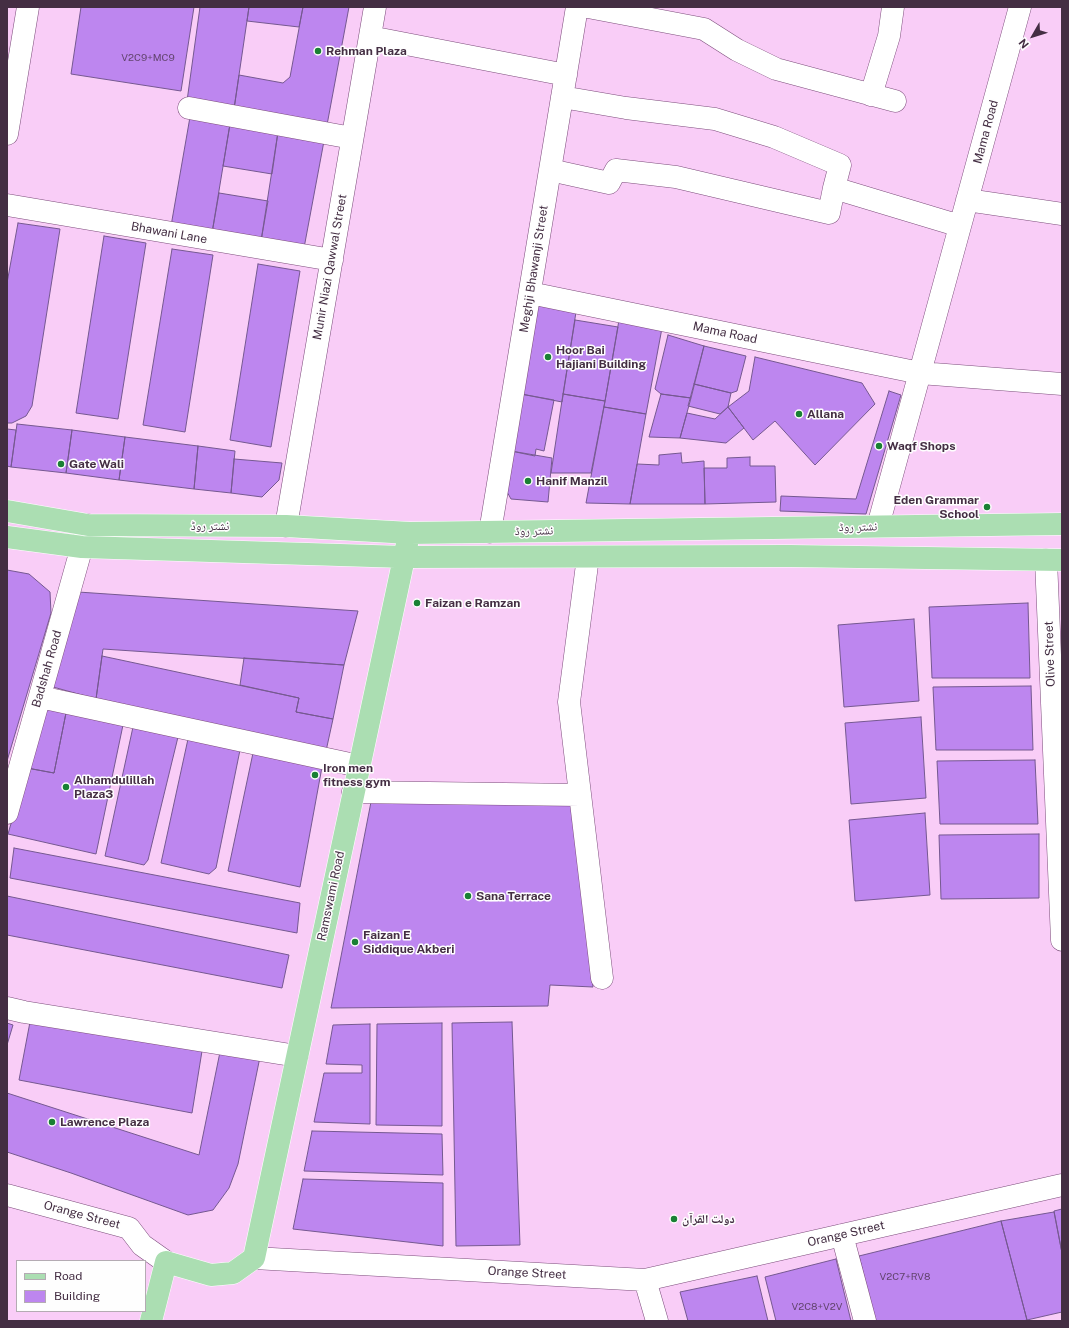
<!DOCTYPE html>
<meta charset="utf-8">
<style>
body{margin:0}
#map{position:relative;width:1069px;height:1328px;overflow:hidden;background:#f9cdf7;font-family:"Public Sans",sans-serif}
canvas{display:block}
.frame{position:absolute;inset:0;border:8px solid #442e43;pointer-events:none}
.legend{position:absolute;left:16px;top:1260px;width:130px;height:52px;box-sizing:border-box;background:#fefefe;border:1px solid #b4abb3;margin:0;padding:5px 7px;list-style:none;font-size:12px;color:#442e43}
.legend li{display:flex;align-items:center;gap:8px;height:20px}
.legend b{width:20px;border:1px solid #b4abb3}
.north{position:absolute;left:1013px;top:16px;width:40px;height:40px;-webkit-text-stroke:3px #fefefe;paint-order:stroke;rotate:231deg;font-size:11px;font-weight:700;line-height:16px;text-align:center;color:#442e43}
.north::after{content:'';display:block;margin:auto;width:14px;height:18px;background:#442e43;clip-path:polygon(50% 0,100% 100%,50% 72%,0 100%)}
</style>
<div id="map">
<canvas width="1069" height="1328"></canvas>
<div class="frame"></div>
<ul class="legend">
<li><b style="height:5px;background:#abdeb2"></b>Road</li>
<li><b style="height:11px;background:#bd86ef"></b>Building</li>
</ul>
<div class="north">N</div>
</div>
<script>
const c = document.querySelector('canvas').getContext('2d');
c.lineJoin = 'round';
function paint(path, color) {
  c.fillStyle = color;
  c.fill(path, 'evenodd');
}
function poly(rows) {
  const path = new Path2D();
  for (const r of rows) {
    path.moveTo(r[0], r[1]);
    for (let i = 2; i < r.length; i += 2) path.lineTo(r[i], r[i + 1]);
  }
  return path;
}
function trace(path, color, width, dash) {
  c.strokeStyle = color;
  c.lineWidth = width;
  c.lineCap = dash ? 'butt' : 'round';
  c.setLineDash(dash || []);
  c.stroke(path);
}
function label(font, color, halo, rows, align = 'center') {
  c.font = font + ' "Public Sans","Noto Naskh Arabic",sans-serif';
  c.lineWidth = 3;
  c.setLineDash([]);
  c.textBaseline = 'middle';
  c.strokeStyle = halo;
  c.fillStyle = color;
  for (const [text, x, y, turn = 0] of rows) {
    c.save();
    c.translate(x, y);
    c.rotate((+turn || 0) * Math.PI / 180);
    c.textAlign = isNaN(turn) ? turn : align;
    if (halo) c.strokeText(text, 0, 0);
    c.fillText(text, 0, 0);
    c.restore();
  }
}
const building = poly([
 [81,7,194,7,181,91,71,74,81,7],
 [200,7,249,7,234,109,187,101,200,7],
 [249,7,303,7,299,27,247,21,249,7],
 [303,7,349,7,327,125,234,109,239,75,283,83,290,77,303,7],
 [190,117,230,124,212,233,171,226,190,117],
 [230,124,278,132,272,174,223,166,230,124],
 [278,132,324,141,304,248,261,241,278,132],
 [219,193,268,201,261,241,212,233,219,193],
 [18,223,60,229,32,406,26,416,12,423,7,423,7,283,18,223],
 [104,236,146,243,118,419,76,413,104,236],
 [172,249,213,255,185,432,143,425,172,249],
 [258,264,300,271,271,447,230,440,258,264],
 [535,305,576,312,562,402,521,394,535,305],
 [575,320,618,327,605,401,563,394,575,320],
 [619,320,662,328,646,414,604,407,619,320],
 [668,335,704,346,691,398,661,394,655,389,668,335],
 [704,346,746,356,737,391,731,393,694,384,704,346],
 [755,357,862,383,875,404,815,465,775,421,753,440,728,407,749,391,755,357],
 [694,384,731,393,728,407,720,414,688,406,694,384],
 [889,391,901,395,866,514,780,511,781,496,856,499,889,391],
 [521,394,554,400,544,451,536,449,535,456,511,451,521,394],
 [563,394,605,401,591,473,551,473,563,394],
 [661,394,691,398,680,438,649,437,661,394],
 [604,407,646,414,630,504,586,503,604,407],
 [728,407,744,428,726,443,680,438,687,413,715,419,728,407],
 [17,424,72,430,66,473,11,467,17,424],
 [7,429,16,430,11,467,7,466,7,429],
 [72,430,125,437,119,480,66,473,72,430],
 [125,437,198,446,194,489,119,480,125,437],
 [198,446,235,451,231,493,194,489,198,446],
 [511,451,552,458,548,502,511,499,506,490,511,451],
 [681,453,682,463,704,461,705,504,630,504,637,464,659,465,659,455,681,453],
 [750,457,750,466,775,466,776,502,705,504,704,468,727,468,727,458,750,457],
 [234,459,282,463,279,480,262,497,231,493,234,459],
 [7,570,29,574,50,592,51,613,7,761,7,570],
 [78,592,358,611,344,665,103,649,96,699,46,685,78,592],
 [1028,603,1030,678,932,678,929,607,1028,603],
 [914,619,919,701,844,707,838,625,914,619],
 [102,656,299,698,296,712,333,719,326,751,96,699,102,656],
 [244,658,344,665,333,719,296,712,299,698,240,685,244,658],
 [1031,686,1033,750,936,750,933,687,1031,686],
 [45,708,66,713,54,773,27,768,45,708],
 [66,713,123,725,96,854,8,834,27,768,54,773,66,713],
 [921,717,926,798,851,804,845,723,921,717],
 [133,727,178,737,148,860,144,865,105,856,133,727],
 [188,739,240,750,216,868,209,874,161,863,188,739],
 [253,753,322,767,300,887,228,871,253,753],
 [1035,760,1038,824,940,824,937,761,1035,760],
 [371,802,572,804,593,987,550,985,548,1006,331,1008,371,802],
 [925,813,930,895,855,901,849,820,925,813],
 [1039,834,1039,898,941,899,939,835,1039,834],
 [14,848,300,903,297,933,10,878,14,848],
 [7,896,289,955,282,988,7,935,7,896],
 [30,1022,202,1051,192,1113,19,1080,30,1022],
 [512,1022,520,1245,456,1246,452,1023,512,1022],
 [7,1023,13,1025,7,1045,7,1023],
 [442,1023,442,1126,376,1125,377,1024,442,1023],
 [370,1024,370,1124,314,1122,324,1073,362,1073,362,1065,326,1064,333,1025,370,1024],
 [220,1052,260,1057,238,1164,229,1188,213,1210,188,1215,71,1173,7,1152,7,1093,199,1155,220,1052],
 [312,1131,442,1134,443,1175,304,1171,312,1131],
 [303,1179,443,1183,443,1246,293,1229,303,1179],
 [1062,1209,1062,1253,1054,1211,1062,1209],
 [1054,1212,1062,1253,1062,1312,1027,1320,1001,1221,1054,1212],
 [1001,1221,1027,1320,1023,1321,875,1321,859,1256,1001,1221],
 [836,1259,851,1321,776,1321,765,1277,836,1259],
 [757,1276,768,1321,688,1321,680,1292,757,1276]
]);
paint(building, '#bd86ef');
trace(building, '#755890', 1);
const minor = poly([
 [588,7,704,29,737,50,776,69,895,101],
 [370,37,566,75],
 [871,95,889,36,893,7],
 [562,97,626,108,715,119,774,137,840,165,834,188],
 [189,108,352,138],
 [7,134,28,7],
 [550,170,609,183,616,170,676,177,829,213,834,188,960,226],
 [967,200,1062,214],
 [7,205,332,260],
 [530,293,920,373,1062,384],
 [286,526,375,7],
 [878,526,1020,7],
 [490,532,577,7],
 [588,557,569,702,602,978],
 [1046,560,1062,940],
 [40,697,359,766],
 [353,792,580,795],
 [7,813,88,525],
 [7,1008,24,1012,297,1056],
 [7,1195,129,1228,142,1245,166,1262],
 [842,1235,865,1321],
 [254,1258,645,1280,1062,1185],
 [645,1280,657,1321]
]);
const major = poly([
 [7,511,88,525,286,526,410,533,1062,524],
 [7,537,82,547,404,557,790,556,1062,560],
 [151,1321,166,1262,211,1275,233,1273,254,1258,407,544]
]);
trace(minor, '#7d4e7c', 23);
trace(major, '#fff', 23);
trace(minor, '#fff', 22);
trace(major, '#abdeb2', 22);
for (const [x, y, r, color] of [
 [318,51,4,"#198034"],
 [548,357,4,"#198034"],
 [799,414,4,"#198034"],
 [879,446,4,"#198034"],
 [61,464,4,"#198034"],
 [528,481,4,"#198034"],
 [987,507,4,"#198034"],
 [417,603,4,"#198034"],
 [315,775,4,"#198034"],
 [66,787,4,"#198034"],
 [468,896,4,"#198034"],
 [355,942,4,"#198034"],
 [52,1122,4,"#198034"],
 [674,1219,4,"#198034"]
]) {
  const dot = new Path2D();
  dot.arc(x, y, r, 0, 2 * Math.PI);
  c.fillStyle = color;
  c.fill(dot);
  trace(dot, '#fefefe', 1.5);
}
label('10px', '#62446e', null, [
 ["V2C9+MC9",148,58],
 ["V2C7+RV8",905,1277],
 ["V2C8+V2V",817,1307]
]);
label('bold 12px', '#442e43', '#fefefe', [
 ["Rehman Plaza",326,51],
 ["Hoor Bai",556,350],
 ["Hajiani Building",556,364],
 ["Allana",807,414],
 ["Waqf Shops",887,446],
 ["Gate Wali",69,464],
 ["Hanif Manzil",536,481],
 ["Eden Grammar",979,500,"right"],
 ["School",979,514,"right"],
 ["Faizan e Ramzan",425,603],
 ["Iron men",323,768],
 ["fitness gym",323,782],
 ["Alhamdulillah",74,780],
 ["Plaza3",74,794],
 ["Sana Terrace",476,896],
 ["Faizan E",363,935],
 ["Siddique Akberi",363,949],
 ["Lawrence Plaza",60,1122],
 ["دولت القرآن",682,1219]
], 'left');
label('12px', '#442e43', '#fefefe', [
 ["Mama Road",986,132,-75],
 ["Bhawani Lane",169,233,10],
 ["Munir Niazi Qawwal Street",330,267,-80],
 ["Meghji Bhawanji Street",534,269,-81],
 ["Mama Road",725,333,12],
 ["نشتر روڈ",210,526],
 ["نشتر روڈ",858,527,-1],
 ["نشتر روڈ",534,531,-1],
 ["Olive Street",1050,654,-92],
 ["Badshah Road",47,669,-74],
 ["Ramswami Road",331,896,-78],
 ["Orange Street",82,1215,15],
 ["Orange Street",846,1234,-13],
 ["Orange Street",527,1273,3]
]);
</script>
